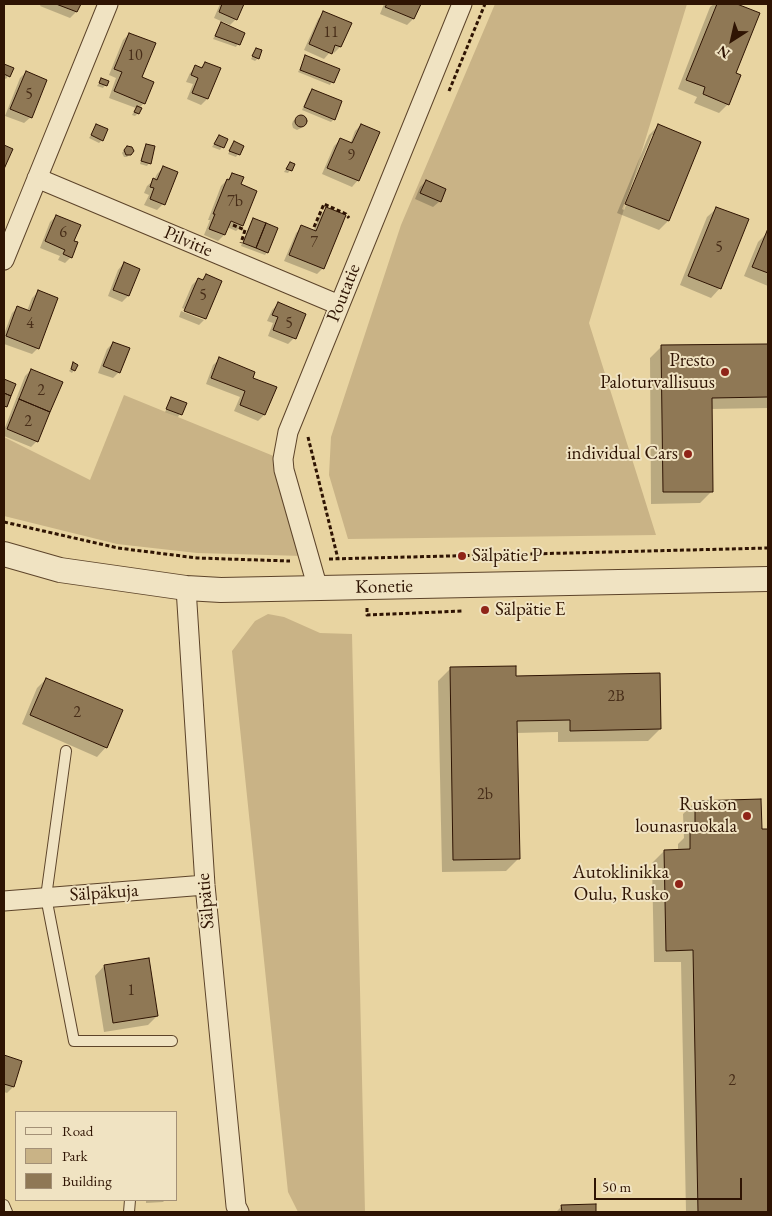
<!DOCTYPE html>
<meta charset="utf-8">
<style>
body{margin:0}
#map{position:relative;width:772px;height:1216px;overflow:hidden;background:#e8d4a1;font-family:"EB Garamond",serif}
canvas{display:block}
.frame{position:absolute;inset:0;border:5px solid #2f1403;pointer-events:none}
.legend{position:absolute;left:15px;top:1111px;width:162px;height:90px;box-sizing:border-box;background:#f0e3c2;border:1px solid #a39076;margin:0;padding:6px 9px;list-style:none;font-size:15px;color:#2f1403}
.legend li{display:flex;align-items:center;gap:10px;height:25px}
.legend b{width:25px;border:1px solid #a39076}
.north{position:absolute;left:707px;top:15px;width:50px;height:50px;-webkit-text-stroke:4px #f0e3c2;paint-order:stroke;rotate:215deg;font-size:14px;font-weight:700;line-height:20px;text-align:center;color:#2f1403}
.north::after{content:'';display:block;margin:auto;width:18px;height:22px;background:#2f1403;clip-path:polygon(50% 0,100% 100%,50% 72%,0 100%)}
.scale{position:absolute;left:594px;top:1178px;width:148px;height:22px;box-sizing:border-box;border:2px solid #2f1403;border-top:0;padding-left:6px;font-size:15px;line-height:18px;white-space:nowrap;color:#2f1403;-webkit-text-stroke:4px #f0e3c2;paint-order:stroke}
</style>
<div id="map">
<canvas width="772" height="1216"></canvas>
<div class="frame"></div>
<ul class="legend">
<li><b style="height:6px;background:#f0e3c2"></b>Road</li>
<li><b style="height:14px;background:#c9b386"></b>Park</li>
<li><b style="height:14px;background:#8f7855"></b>Building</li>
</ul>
<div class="north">N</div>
<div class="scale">50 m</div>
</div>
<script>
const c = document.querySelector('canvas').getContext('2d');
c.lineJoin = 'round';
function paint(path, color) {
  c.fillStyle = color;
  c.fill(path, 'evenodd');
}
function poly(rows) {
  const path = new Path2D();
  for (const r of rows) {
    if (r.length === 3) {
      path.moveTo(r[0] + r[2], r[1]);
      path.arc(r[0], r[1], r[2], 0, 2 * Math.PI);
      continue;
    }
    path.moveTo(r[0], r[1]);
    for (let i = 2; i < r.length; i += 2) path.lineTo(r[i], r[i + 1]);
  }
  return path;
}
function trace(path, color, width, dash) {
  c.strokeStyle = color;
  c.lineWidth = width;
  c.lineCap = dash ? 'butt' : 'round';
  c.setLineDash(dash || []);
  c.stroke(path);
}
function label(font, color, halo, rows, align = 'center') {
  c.font = font + ' "EB Garamond",serif';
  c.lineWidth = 4;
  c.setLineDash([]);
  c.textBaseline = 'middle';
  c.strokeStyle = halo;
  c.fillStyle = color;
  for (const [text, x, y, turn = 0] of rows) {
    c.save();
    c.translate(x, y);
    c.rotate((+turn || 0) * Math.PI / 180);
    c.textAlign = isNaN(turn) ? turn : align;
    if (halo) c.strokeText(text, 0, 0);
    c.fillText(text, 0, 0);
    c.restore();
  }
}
paint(poly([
 [495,4,687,4,589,323,656,535,348,539,329,475,331,437,401,225],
 [124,395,276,457,303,556,197,553,117,544,4,516,4,437,90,480],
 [268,614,284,617,320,633,352,634,365,1212,298,1212,288,1192,232,651,255,621]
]), '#c9b386');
paint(poly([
 [41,4,79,4,76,12,70,18,40,6],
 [220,4,243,4,236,19,230,25,214,18],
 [384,4,419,4,413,19,407,25,380,14],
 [714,4,733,4,759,14,735,74,728,104,719,113,694,103,697,97,678,89,710,7],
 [324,13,340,47,334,53,331,51,324,59,304,50,318,19],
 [221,24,243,33,236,47,213,39],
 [129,34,140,78,144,103,139,108,138,113,135,116,132,115,136,108,109,98,116,78,109,75,123,40],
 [256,49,258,58,255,61,251,59],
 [306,57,338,70,330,85,298,72],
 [205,64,219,69,207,99,201,105,187,99,193,84,186,82,190,73,196,67,200,68],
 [4,65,12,69,6,79,4,78],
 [26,72,31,117,24,123,5,116,20,78],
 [102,79,108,81,103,88,97,86],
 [312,91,334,119,331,122,302,110,309,93],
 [300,116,304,117,306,121,301,128,297,130,293,128,292,124,293,121],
 [97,125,102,140,99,143,89,138],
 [361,125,358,180,352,187,322,174,334,146,340,140,350,144,355,131],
 [658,126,668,221,659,230,617,213,649,135],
 [652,135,655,135,624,210,622,209],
 [219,136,226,139,220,150,212,147],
 [234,143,242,146,236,157,228,154],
 [146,145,149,163,147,166,140,164,144,148],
 [124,150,130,154,127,157,124,157,122,153],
 [290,163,293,165,288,173,284,172],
 [163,168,176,173,163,204,157,210,144,205,149,195,144,193,147,186,154,180,157,174],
 [233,174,240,185,242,225,236,231,227,227,224,235,218,241,204,235,210,220,208,220,221,186],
 [426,181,440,201,433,207,415,199,420,187],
 [717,208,720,288,711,298,680,285,707,217],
 [326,209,323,268,317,274,284,261,296,233,302,227,313,232,320,215],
 [56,216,73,242,71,257,65,263,58,260,60,256,40,248,50,222],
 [253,219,267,252,265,255,241,246,251,222],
 [767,233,768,233,768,286,744,276,758,242],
 [124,263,128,296,122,302,108,296,118,270],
 [206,276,220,282,204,320,204,317,182,308,192,285,198,279,201,280],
 [38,292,38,348,32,354,4,344,4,334,12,313,18,307,27,311,32,298],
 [278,304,294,338,288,344,268,336,273,323,267,321,272,310],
 [181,311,204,320,199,325,179,317],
 [113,343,119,372,113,378,98,373,107,349],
 [768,345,768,408,711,409,712,491,700,503,651,504,650,358,662,346],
 [220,359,252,378,264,415,258,421,234,411,240,397,206,384,213,365],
 [74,364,74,370,72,373,69,371],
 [31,370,37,441,31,447,4,436,4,430,25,376],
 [172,399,185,404,178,417,165,412],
 [451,668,515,677,660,729,648,741,558,742,558,732,516,733,518,859,506,871,442,872,438,681],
 [46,679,106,747,97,757,22,724,37,688],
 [695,802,761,830,768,830,768,1212,686,1212,681,962,654,962,652,863,664,851,678,851,678,844,684,838,683,814],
 [104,966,157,1016,148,1025,104,1032,95,976],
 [4,1056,21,1061,13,1087,7,1093,4,1092],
 [146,1200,165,1200,163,1202,146,1203],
 [595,1205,595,1212,556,1212,562,1206]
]), '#0003');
const building = poly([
 [56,4,81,4,77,12,56,4],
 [222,4,244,4,237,20,219,12,222,4],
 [387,4,421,4,414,19,385,7,387,4],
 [717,4,737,4,760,13,736,73,741,75,729,105,703,94,705,87,686,80,717,4],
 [323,11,352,23,341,47,335,45,332,54,309,44,323,11],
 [221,22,245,33,240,45,215,36,221,22],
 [129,33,156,43,142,77,154,82,145,104,114,91,122,72,114,69,129,33],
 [256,48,262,50,259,59,252,56,256,48],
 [305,55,340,69,334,83,300,70,305,55],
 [205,62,221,68,208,99,192,93,198,78,191,75,195,65,202,68,205,62],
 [4,64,14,68,10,77,4,74,4,64],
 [26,71,47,80,32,118,10,109,26,71],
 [101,78,109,81,107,86,99,83,101,78],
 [312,89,342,101,335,120,304,107,312,89],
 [137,106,142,108,139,114,134,112,137,106],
 [301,121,6],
 [96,124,108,129,103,141,91,135,96,124],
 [361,124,380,132,359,181,327,168,340,138,352,143,361,124],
 [658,124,701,142,669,221,625,204,658,124],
 [219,135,228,139,224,148,214,144,219,135],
 [234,141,244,146,240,155,229,151,234,141],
 [146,144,155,146,151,164,141,161,146,144],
 [4,145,13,149,4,169,4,145],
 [127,146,132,147,134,151,131,155,126,155,124,150,127,146],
 [290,162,295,164,292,171,286,169,290,162],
 [163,166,178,172,165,205,150,199,154,188,150,187,153,178,157,180,163,166],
 [232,173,244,177,241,184,257,191,243,226,231,221,225,235,209,229,215,214,213,214,227,179,229,180,232,173],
 [426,180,446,189,441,202,420,193,426,180],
 [326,207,346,215,324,269,289,255,301,225,316,231,326,207],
 [716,207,749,219,721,289,688,276,716,207],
 [56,215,81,225,74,241,78,242,72,258,63,254,65,250,45,241,56,215],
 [253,218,266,223,256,248,243,243,253,218],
 [266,223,278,228,268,253,256,248,266,223],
 [767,231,768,232,768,273,752,267,767,231],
 [124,262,140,269,129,296,113,290,124,262],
 [206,274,222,281,206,319,184,311,198,278,203,280,206,274],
 [38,290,58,298,39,349,6,336,17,306,30,311,38,290],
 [278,302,306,314,296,339,273,330,278,317,272,315,278,302],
 [113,342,130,348,120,373,103,366,113,342],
 [768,344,768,397,712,398,713,492,663,492,661,345,768,344],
 [219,357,255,372,253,378,277,387,265,415,240,405,245,391,211,378,219,357],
 [73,362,78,365,75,371,71,369,73,362],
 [31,369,63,382,50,412,19,399,31,369],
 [4,379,16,384,11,396,4,393,4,379],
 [4,393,11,396,7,407,4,406,4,393],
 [171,397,187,403,182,415,166,409,171,397],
 [19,399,50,412,38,442,7,429,19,399],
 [516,666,516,676,660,673,661,729,570,731,570,720,517,721,520,859,453,860,450,667,516,666],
 [46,678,123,710,107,748,30,715,46,678],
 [761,799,762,829,768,829,768,1212,698,1212,693,950,666,951,664,850,690,849,690,830,695,830,695,801,761,799],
 [149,958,158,1016,113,1023,104,965,149,958],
 [4,1055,22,1061,14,1087,4,1084,4,1055],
 [596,1204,596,1212,562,1212,561,1205,596,1204]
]);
paint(building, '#8f7855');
trace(building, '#2f1403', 1);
const service = poly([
 [66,751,46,897,74,1041,172,1041],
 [4,1205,7,1212],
 [129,1212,130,1200]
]);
const minor = poly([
 [37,178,339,305],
 [4,260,108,4],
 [186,588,205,885,236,1206,239,1212],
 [318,589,284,470,283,459,288,432,462,4],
 [4,901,205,885]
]);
const tertiary = poly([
 [4,554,60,570,186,588,221,590,768,579]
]);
trace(service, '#5d442a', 12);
trace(minor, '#5d442a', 21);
trace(tertiary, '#5d442a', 26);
trace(poly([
 [449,91,485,4],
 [233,225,245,230,241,243],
 [314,227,324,204,346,214,349,218],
 [308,437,338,559],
 [4,522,118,548,197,558,290,561],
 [329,559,768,548],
 [367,608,367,615,463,611]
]), '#2f1403', 3, [4, 2.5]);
trace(service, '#f0e3c2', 10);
trace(minor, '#f0e3c2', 19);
trace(tertiary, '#f0e3c2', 24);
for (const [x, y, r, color] of [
 [725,372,5,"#8f2418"],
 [688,454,5,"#8f2418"],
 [462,556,5,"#8f2418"],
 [485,610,5,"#8f2418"],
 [747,816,5,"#8f2418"],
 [679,884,5,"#8f2418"]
]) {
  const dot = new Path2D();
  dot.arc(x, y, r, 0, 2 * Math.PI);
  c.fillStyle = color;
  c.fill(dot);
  trace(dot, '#f0e3c2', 2);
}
label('16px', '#472d18', null, [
 ["11",331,33],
 ["10",135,56],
 ["5",29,95],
 ["9",351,156],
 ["7b",235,202],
 ["6",63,233],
 ["7",314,243],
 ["5",719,248],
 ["5",203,296],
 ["4",30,324],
 ["5",289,324],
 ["2",41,391],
 ["2",28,422],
 ["2B",616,697],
 ["2",77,713],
 ["2b",485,795],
 ["1",131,991],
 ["2",732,1081]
]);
label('19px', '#2f1403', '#f0e3c2', [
 ["Pilvitie",188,242,23],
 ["Poutatie",344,293,-68],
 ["Konetie",384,587,-1],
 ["Sälpäkuja",104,893,-4],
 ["Sälpätie",206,901,-95]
]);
label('19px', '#2f1403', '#f0e3c2', [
 ["Presto",715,361],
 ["Paloturvallisuus",715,383],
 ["individual Cars",678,454],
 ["Sälpätie P",472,556,"left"],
 ["Sälpätie E",495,610,"left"],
 ["Ruskon",737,805],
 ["lounasruokala",737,827],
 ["Autoklinikka",669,873],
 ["Oulu, Rusko",669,895]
], 'right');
</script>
